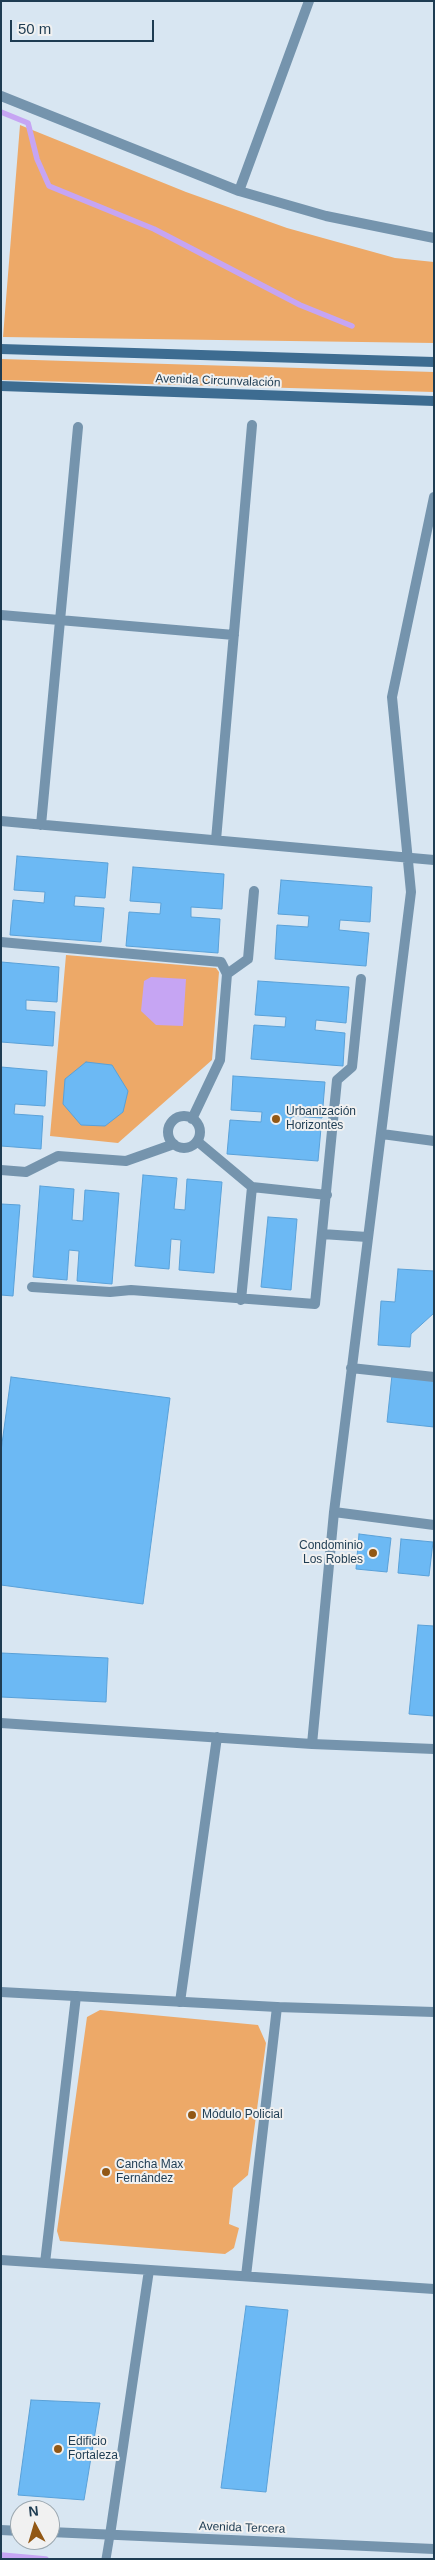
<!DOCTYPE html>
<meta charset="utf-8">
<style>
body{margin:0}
#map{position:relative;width:435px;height:2560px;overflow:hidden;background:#d8e6f2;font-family:Helvetica,sans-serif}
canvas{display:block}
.frame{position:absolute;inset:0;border:2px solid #1e3c52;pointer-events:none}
.north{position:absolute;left:10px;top:2500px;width:50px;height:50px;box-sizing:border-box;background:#f1f1f1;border:1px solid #9da9b1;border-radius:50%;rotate:354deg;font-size:14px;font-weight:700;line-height:20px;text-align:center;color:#1e3c52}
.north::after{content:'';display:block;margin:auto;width:18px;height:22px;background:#925815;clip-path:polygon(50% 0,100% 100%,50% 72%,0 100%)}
.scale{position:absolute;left:10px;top:20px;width:144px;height:22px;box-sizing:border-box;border:2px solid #1e3c52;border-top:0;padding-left:6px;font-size:15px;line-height:18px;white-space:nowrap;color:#1e3c52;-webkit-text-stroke:4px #f1f1f1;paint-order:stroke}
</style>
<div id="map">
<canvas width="435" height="2560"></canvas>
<div class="frame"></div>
<div class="north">N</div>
<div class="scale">50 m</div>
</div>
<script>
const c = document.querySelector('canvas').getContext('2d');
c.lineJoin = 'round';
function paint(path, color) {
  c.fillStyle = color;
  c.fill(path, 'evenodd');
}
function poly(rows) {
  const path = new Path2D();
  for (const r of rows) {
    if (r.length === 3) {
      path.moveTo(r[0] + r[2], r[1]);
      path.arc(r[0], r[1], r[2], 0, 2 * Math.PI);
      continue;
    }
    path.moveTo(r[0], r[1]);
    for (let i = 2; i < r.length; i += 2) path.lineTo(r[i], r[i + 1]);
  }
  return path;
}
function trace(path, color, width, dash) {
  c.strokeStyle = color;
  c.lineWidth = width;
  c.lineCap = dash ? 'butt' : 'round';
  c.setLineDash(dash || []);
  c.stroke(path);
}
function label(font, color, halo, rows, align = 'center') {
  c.font = font + ' Helvetica,sans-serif';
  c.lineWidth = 4;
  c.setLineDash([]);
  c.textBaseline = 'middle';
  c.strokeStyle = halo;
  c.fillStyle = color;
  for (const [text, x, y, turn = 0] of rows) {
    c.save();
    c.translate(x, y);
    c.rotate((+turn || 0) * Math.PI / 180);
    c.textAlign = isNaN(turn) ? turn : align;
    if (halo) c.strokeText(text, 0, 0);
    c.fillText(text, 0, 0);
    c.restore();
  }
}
paint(poly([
 [20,125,186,192,287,228,395,258,434,262,434,343,3,337],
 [1,359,434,372,434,392,1,380],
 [66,955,216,968,219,972,212,1060,118,1143,50,1136],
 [100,2010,258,2025,266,2043,248,2175,233,2188,229,2224,239,2228,234,2248,225,2254,60,2241,57,2231,87,2017]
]), '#eda968');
paint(poly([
 [151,977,186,979,183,1026,156,1025,141,1011,144,981]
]), '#c6a5f3');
trace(poly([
 [1,112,28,123,37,159,49,186,154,229,300,305,352,326],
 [1,2555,46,2559]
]), '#c6a5f3', 5.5);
const building = poly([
 [17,856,108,863,105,898,75,896,74,906,104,908,101,942,10,935,13,900,44,903,45,892,14,890,17,856],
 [133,867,224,874,222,909,191,907,191,917,220,919,218,953,126,946,129,912,160,914,161,903,130,901,133,867],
 [281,880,372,887,370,922,340,920,339,930,369,933,366,966,275,959,277,925,308,927,309,916,278,914,281,880],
 [1,962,59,967,57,1002,26,1000,26,1010,55,1012,53,1046,1,1042,1,962],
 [258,981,349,987,346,1023,316,1020,315,1030,345,1033,343,1066,251,1059,254,1025,285,1027,286,1017,255,1015,258,981],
 [86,1062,112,1065,128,1091,123,1112,105,1126,81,1125,63,1104,65,1079,86,1062],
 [1,1067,47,1071,45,1106,15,1104,14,1114,43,1116,41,1149,1,1146,1,1067],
 [233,1076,325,1082,322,1118,292,1116,291,1126,321,1128,318,1161,227,1154,230,1120,261,1122,262,1112,231,1110,233,1076],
 [143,1175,177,1178,174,1209,185,1210,187,1179,222,1182,214,1273,179,1270,181,1240,171,1239,169,1269,135,1266,143,1175],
 [40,1186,74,1189,72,1220,83,1221,85,1190,119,1193,112,1284,77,1281,79,1251,69,1250,67,1280,33,1277,40,1186],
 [1,1204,20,1205,13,1296,1,1295,1,1204],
 [268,1217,297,1219,291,1290,261,1287,268,1217],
 [398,1269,434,1271,434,1313,411,1334,410,1347,378,1345,381,1301,395,1302,398,1269],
 [392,1375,434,1379,434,1427,387,1422,392,1375],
 [11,1377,170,1398,143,1604,1,1585,1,1451,11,1377],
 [359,1534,391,1538,387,1572,356,1569,359,1534],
 [401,1539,433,1542,429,1576,398,1573,401,1539],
 [418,1625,434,1626,434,1716,409,1714,418,1625],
 [1,1653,108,1658,106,1702,1,1697,1,1653],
 [246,2306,288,2310,266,2492,221,2488,246,2306],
 [31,2400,100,2403,84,2500,18,2495,31,2400]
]);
paint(building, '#6cb9f4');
trace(building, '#5aa1d8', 1);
trace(poly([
 [106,2559,110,2535]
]), '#7594ad', 9);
trace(poly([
 [1,96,239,191,326,216,434,238],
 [239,191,309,1],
 [1,615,234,635],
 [1,821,434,860],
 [41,825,78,427],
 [216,840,252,425],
 [1,942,221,962,227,974],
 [184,1132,16],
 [192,1119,220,1060,227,974,248,959,254,891],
 [382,1134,434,1141],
 [197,1141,252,1187,327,1195],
 [1,1170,26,1172,58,1156,126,1161,174,1144],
 [322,1234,367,1237],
 [32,1287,110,1292,131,1290,315,1304,337,1080,352,1067,361,979],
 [241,1300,252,1187],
 [351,1368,434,1377],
 [334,1512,434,1525],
 [1,1723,312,1744,434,1749],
 [312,1744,334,1512,411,892,392,697,434,497],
 [180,2002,217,1737],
 [1,2260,434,2289],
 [45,2263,76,1996],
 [246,2276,277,2007],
 [1,2530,20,2531],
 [50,2532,434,2549],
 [110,2535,149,2270]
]), '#7594ad', 10);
trace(poly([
 [1,1992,277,2007,434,2012]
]), '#7594ad', 10);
trace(poly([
 [1,349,434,362],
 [1,386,434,401]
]), '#3d6c91', 10);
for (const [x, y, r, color] of [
 [276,1119,5,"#925815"],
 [373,1553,5,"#925815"],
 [192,2115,5,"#925815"],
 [106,2172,5,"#925815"],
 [58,2449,5,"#925815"]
]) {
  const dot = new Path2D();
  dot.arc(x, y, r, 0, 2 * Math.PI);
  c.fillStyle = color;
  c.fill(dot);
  trace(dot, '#f1f1f1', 2);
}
label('12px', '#1e3c52', '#f1f1f1', [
 ["Avenida Circunvalación",218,381,2],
 ["Avenida Tercera",242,2528,2]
]);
label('12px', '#1e3c52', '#f1f1f1', [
 ["Urbanización",286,1112],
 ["Horizontes",286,1126],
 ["Condominio",363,1546,"right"],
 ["Los Robles",363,1560,"right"],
 ["Módulo Policial",202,2115],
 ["Cancha Max",116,2165],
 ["Fernández",116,2179],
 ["Edificio",68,2442],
 ["Fortaleza",68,2456]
], 'left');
</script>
